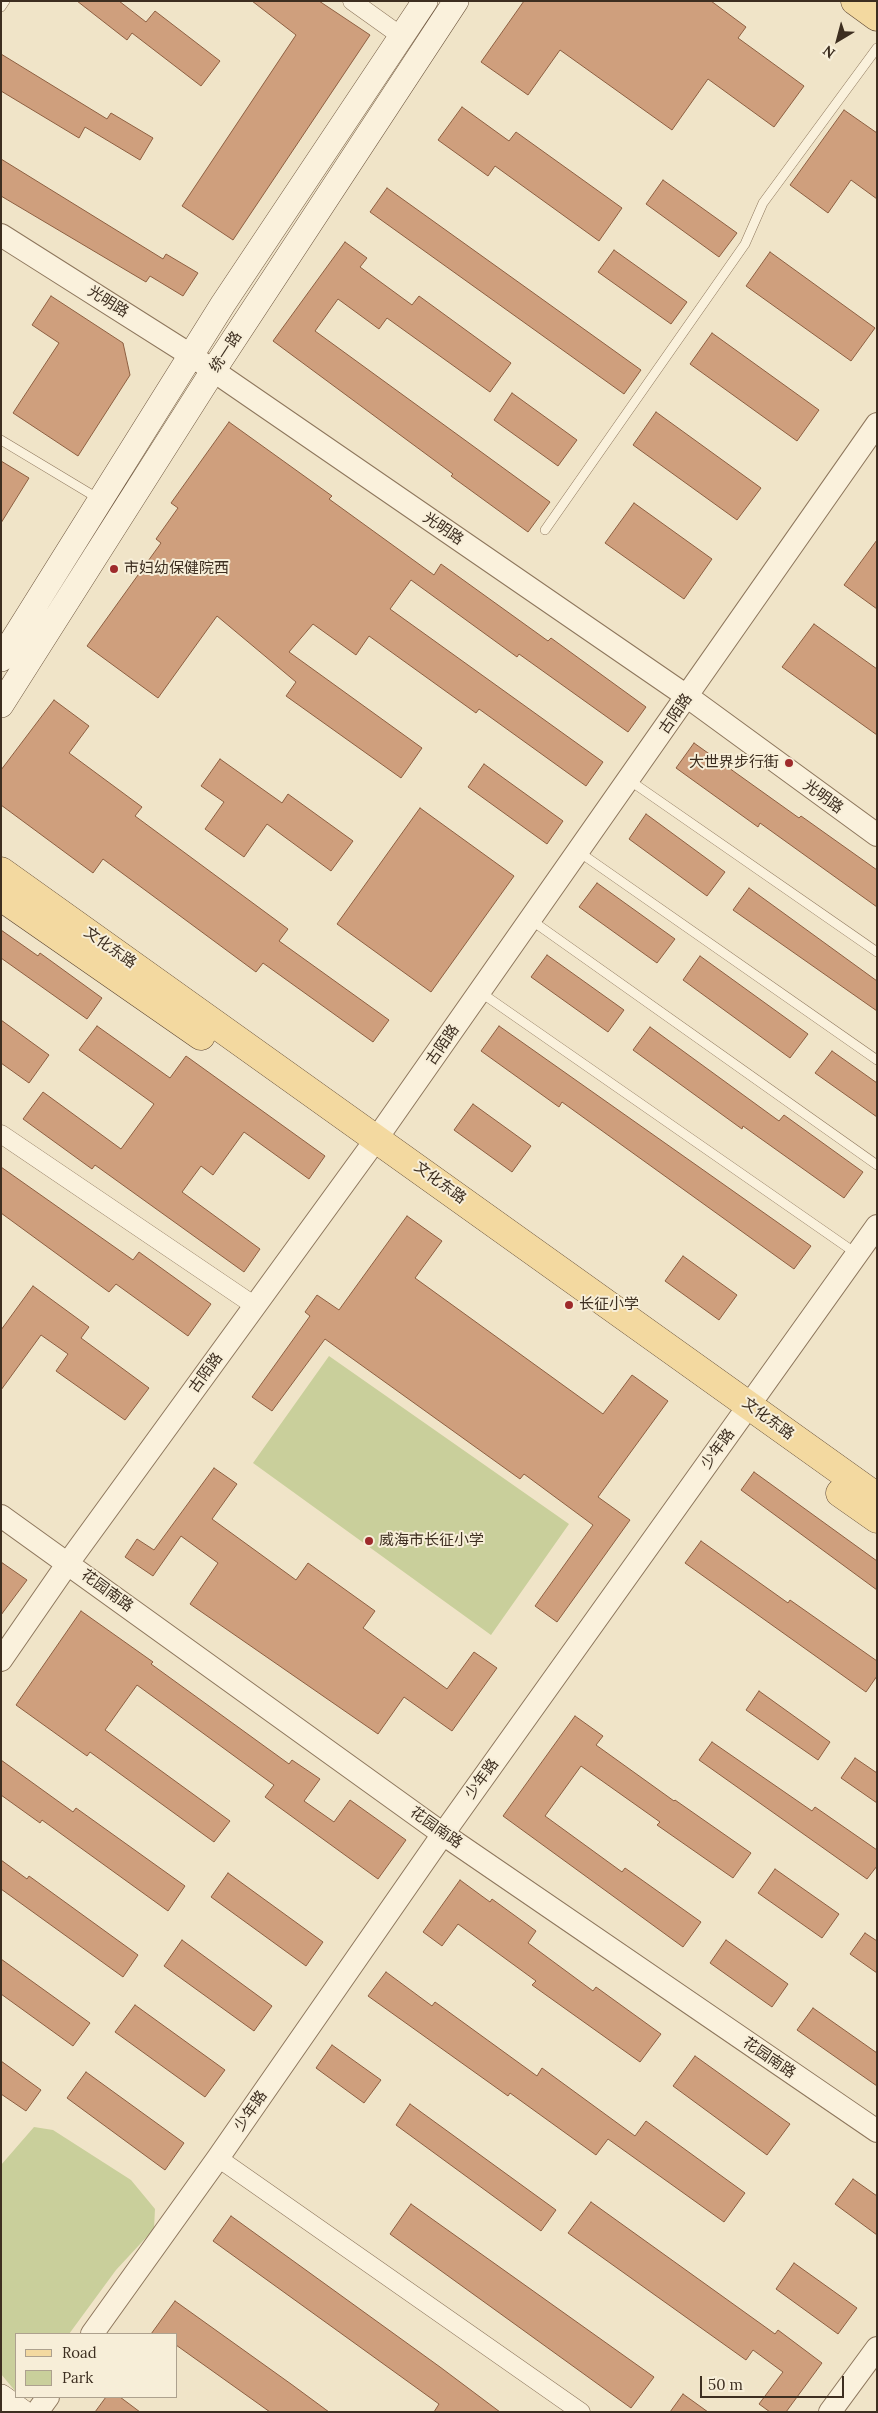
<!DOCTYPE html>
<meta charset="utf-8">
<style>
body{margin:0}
#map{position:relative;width:878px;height:2413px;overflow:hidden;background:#f0e4c8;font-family:Lora,serif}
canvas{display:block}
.frame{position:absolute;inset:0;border:2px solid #3d2e20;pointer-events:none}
.legend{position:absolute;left:15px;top:2333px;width:162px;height:65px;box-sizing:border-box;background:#f7eed8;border:1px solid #ada18e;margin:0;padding:6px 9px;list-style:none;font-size:15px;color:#3d2e20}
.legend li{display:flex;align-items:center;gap:10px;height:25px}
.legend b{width:25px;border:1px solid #ada18e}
.north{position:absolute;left:813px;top:15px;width:50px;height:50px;-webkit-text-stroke:4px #f7eed8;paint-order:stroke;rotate:217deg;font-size:14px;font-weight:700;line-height:20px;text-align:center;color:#3d2e20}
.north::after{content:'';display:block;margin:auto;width:18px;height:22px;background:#3d2e20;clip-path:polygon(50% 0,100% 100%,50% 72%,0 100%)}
.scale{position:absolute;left:700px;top:2376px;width:144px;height:22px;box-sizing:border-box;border:2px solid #3d2e20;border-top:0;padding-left:6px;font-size:15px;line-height:18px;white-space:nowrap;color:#3d2e20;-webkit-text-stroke:4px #f7eed8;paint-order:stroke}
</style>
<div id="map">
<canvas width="878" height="2413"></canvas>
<div class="frame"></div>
<ul class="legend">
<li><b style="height:6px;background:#f3d9a0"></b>Road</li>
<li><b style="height:14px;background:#c9cf9b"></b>Park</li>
</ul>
<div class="north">N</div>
<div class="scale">50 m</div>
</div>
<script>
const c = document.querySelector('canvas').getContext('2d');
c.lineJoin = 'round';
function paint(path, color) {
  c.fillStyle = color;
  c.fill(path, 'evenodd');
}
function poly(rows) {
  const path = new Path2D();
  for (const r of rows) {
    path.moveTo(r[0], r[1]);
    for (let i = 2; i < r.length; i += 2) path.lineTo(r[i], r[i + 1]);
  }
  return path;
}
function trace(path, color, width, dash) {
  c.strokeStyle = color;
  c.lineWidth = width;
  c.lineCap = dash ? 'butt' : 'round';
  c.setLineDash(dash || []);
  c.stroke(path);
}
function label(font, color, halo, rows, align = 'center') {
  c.font = font + ' Lora,"Noto Sans SC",serif';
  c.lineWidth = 4;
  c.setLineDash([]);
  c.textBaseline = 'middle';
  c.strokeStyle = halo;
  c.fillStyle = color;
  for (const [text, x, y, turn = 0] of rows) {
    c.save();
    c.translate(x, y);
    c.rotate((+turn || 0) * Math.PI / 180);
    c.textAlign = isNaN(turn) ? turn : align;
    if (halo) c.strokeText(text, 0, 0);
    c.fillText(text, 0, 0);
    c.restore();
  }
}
paint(poly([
 [329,1356,569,1524,491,1635,253,1463],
 [34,2127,53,2130,131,2180,155,2209,154,2229,116,2270,69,2334,16,2334,16,2392,1,2374,1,2165]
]), '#c9cf9b');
const building = poly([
 [77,1,119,1,146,22,155,11,220,61,201,86,132,33,127,40,77,1],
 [252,1,319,1,370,35,233,240,182,206,296,35,252,1],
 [524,1,711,1,746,27,738,38,804,86,774,127,708,79,672,130,560,50,528,95,481,62,524,1],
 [1,54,107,119,111,113,153,138,140,160,85,127,79,138,1,91,1,54],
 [462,107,509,141,516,132,622,208,599,241,495,166,488,176,438,140,462,107],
 [844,110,877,133,877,199,851,180,828,213,790,185,844,110],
 [1,159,163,259,166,254,198,273,183,296,150,276,146,282,1,196,1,159],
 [663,180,737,233,719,257,646,204,663,180],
 [387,188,641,370,624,394,370,212,387,188],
 [345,242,367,258,360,267,412,305,419,296,511,363,490,392,387,318,379,329,338,299,315,331,550,502,528,532,451,476,453,474,273,341,345,242],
 [614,250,687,302,671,324,598,272,614,250],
 [770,252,875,328,851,361,746,286,770,252],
 [51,296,123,343,130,375,78,456,13,413,59,343,32,325,51,296],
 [712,333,819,410,797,441,690,364,712,333],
 [512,393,577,440,558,466,494,420,512,393],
 [656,412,761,488,737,520,633,445,656,412],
 [229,422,332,496,329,499,434,575,441,564,548,641,551,638,646,707,628,732,519,654,517,657,411,580,390,609,603,762,586,786,479,709,476,713,369,636,356,655,313,624,289,652,422,748,401,778,286,696,296,682,217,616,158,698,87,646,161,543,156,539,178,508,171,503,229,422],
 [1,461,29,478,1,523,1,461],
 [634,503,712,559,684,599,605,543,634,503],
 [877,540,877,609,844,585,877,540],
 [814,624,877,669,877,735,782,667,814,624],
 [54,700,89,726,69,753,142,807,135,816,288,929,279,941,389,1020,373,1042,263,963,256,972,103,859,93,873,1,805,1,770,54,700],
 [694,743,799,818,801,816,877,870,877,907,760,823,758,827,676,768,694,743],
 [220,759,282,803,288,794,353,841,331,871,267,824,244,857,205,829,224,802,201,786,220,759],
 [484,764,563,821,547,844,468,787,484,764],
 [420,808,514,876,431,992,337,924,420,808],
 [646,814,725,872,707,896,629,839,646,814],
 [597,883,675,939,657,963,579,907,597,883],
 [749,888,877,981,877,1011,733,910,749,888],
 [1,930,38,956,40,953,102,998,87,1019,1,958,1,930],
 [547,955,624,1010,608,1032,531,977,547,955],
 [700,956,808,1034,790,1058,683,980,700,956],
 [1,1020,49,1055,29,1083,1,1063,1,1020],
 [97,1026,170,1078,186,1056,325,1156,309,1179,244,1132,213,1175,201,1166,182,1192,260,1249,244,1272,95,1165,92,1169,23,1119,43,1092,121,1149,154,1104,79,1050,97,1026],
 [499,1026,811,1246,794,1269,562,1102,559,1107,481,1051,499,1026],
 [650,1027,779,1121,784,1115,863,1172,844,1198,743,1126,742,1129,633,1050,650,1027],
 [832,1051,877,1083,877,1117,815,1073,832,1051],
 [473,1104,531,1146,512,1172,454,1130,473,1104],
 [1,1167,133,1260,139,1252,211,1304,188,1336,116,1284,109,1292,1,1213,1,1167],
 [407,1216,442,1241,415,1278,603,1414,632,1375,668,1401,598,1497,630,1520,557,1622,535,1606,593,1525,524,1474,520,1479,325,1339,272,1411,252,1397,310,1316,305,1312,317,1295,339,1310,407,1216],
 [683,1256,737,1295,719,1320,665,1281,683,1256],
 [33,1286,89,1327,81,1338,149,1388,125,1420,56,1371,68,1354,41,1335,1,1390,1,1330,33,1286],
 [214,1468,237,1484,212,1519,296,1580,308,1563,375,1611,363,1628,447,1689,474,1652,497,1668,452,1731,404,1697,378,1734,190,1604,218,1563,181,1536,153,1576,125,1557,137,1539,154,1550,214,1468],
 [754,1472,877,1561,877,1590,741,1490,754,1472],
 [701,1541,788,1603,790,1600,877,1661,877,1676,866,1692,685,1563,701,1541],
 [1,1562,27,1580,1,1615,1,1562],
 [81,1611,153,1662,151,1664,289,1764,292,1760,320,1779,304,1801,334,1822,350,1800,406,1840,378,1879,265,1797,274,1785,137,1685,105,1730,230,1821,214,1842,90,1752,87,1756,16,1705,81,1611],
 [759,1691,830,1742,818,1760,746,1710,759,1691],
 [575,1716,603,1736,596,1745,674,1801,675,1800,751,1853,733,1878,657,1825,660,1822,581,1766,545,1816,622,1872,625,1868,701,1922,683,1947,503,1816,575,1716],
 [712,1742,812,1811,815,1807,877,1850,877,1866,867,1879,699,1760,712,1742],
 [855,1758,877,1773,877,1803,841,1778,855,1758],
 [1,1760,73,1812,76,1808,185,1886,168,1911,42,1820,40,1823,1,1795,1,1760],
 [1,1860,27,1879,29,1876,138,1955,123,1977,1,1889,1,1860],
 [775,1869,839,1914,822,1938,758,1893,775,1869],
 [228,1873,323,1942,306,1966,211,1897,228,1873],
 [460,1880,490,1902,492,1899,536,1931,528,1943,593,1991,596,1987,661,2034,640,2062,532,1985,536,1981,458,1924,442,1946,423,1932,460,1880],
 [865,1933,877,1941,877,1973,850,1954,865,1933],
 [182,1940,272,2006,254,2031,164,1966,182,1940],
 [726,1940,788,1984,772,2007,710,1963,726,1940],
 [1,1959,90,2023,73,2046,1,1994,1,1959],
 [386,1972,432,2006,435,2002,537,2076,542,2068,635,2136,646,2121,745,2193,724,2222,608,2139,596,2155,510,2093,508,2096,368,1996,386,1972],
 [135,2005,225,2070,205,2097,115,2032,135,2005],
 [813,2008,877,2053,877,2086,797,2030,813,2008],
 [332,2045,381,2080,364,2103,316,2068,332,2045],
 [695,2056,790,2124,767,2155,673,2086,695,2056],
 [1,2061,41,2090,26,2111,1,2094,1,2061],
 [86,2072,184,2143,165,2170,67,2098,86,2072],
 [410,2104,556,2210,541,2231,396,2125,410,2104],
 [853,2179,877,2196,877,2235,835,2204,853,2179],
 [591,2202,775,2334,778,2330,822,2363,786,2412,770,2412,759,2404,783,2372,753,2350,746,2360,568,2233,591,2202],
 [411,2204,654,2377,631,2408,390,2234,411,2204],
 [231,2216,440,2367,500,2412,434,2412,439,2404,213,2241,231,2216],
 [794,2263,857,2308,838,2334,776,2289,794,2263],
 [175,2301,291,2384,329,2412,270,2412,176,2345,176,2334,151,2334,175,2301],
 [683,2394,708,2412,670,2412,683,2394],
 [106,2397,120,2397,140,2412,95,2412,106,2397]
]);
paint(building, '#cf9f7d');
trace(building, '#8d5f41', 1);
const service = poly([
 [1,7,5,1],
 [1,440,99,499],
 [545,530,745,244,763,203,877,48],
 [629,780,877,952],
 [579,852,877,1060],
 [531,920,877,1165],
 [480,992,857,1254]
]);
const minor = poly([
 [352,1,401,36],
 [1,1134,255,1306],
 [218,2158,581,2412]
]);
const tertiary = poly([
 [1,235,192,356,688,697,877,835],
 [1,1516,443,1834,877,2131],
 [1,1660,68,1563,377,1138,877,424],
 [92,2334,218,2158,443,1834,877,1226],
 [37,2412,48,2397],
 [830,2412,877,2348]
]);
const secondary = poly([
 [1,659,223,304,425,1],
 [1,705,213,371,456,1],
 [1,2397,22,2412]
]);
const primary = poly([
 [855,1,877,17],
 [1,871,877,1497],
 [1,897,201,1036],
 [840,1493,877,1519]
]);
trace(service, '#8d765c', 10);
trace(minor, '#8d765c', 19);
trace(tertiary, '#8d765c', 24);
trace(secondary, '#6f573f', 26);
trace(primary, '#5b4430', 29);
trace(service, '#faf1dc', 9);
trace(minor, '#faf1dc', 18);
trace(tertiary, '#faf1dc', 22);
trace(secondary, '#faf1dc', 25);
trace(primary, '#f3d9a0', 28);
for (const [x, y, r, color] of [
 [114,569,5,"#9e2a2b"],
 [789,763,5,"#9e2a2b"],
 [569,1305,5,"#9e2a2b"],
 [369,1541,5,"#9e2a2b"]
]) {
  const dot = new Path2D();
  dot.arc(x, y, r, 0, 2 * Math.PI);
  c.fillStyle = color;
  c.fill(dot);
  trace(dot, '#f7eed8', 2);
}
label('15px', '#3d2e20', '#f7eed8', [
 ["光明路",108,302,32],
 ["统一路",226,352,-57],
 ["光明路",443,529,34],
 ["古陌路",676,714,-55],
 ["光明路",823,797,36],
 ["文化东路",110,948,35],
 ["古陌路",443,1045,-55],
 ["文化东路",440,1183,36],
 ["古陌路",206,1373,-54],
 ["文化东路",768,1419,36],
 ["少年路",718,1449,-54],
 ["花园南路",107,1591,36],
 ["少年路",482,1779,-54],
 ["花园南路",436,1828,35],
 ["花园南路",769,2058,34],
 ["少年路",251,2111,-55]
]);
label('15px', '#3d2e20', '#f7eed8', [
 ["市妇幼保健院西",124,569],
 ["大世界步行街",779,763,"right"],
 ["长征小学",579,1305],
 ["威海市长征小学",379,1541]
], 'left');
</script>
